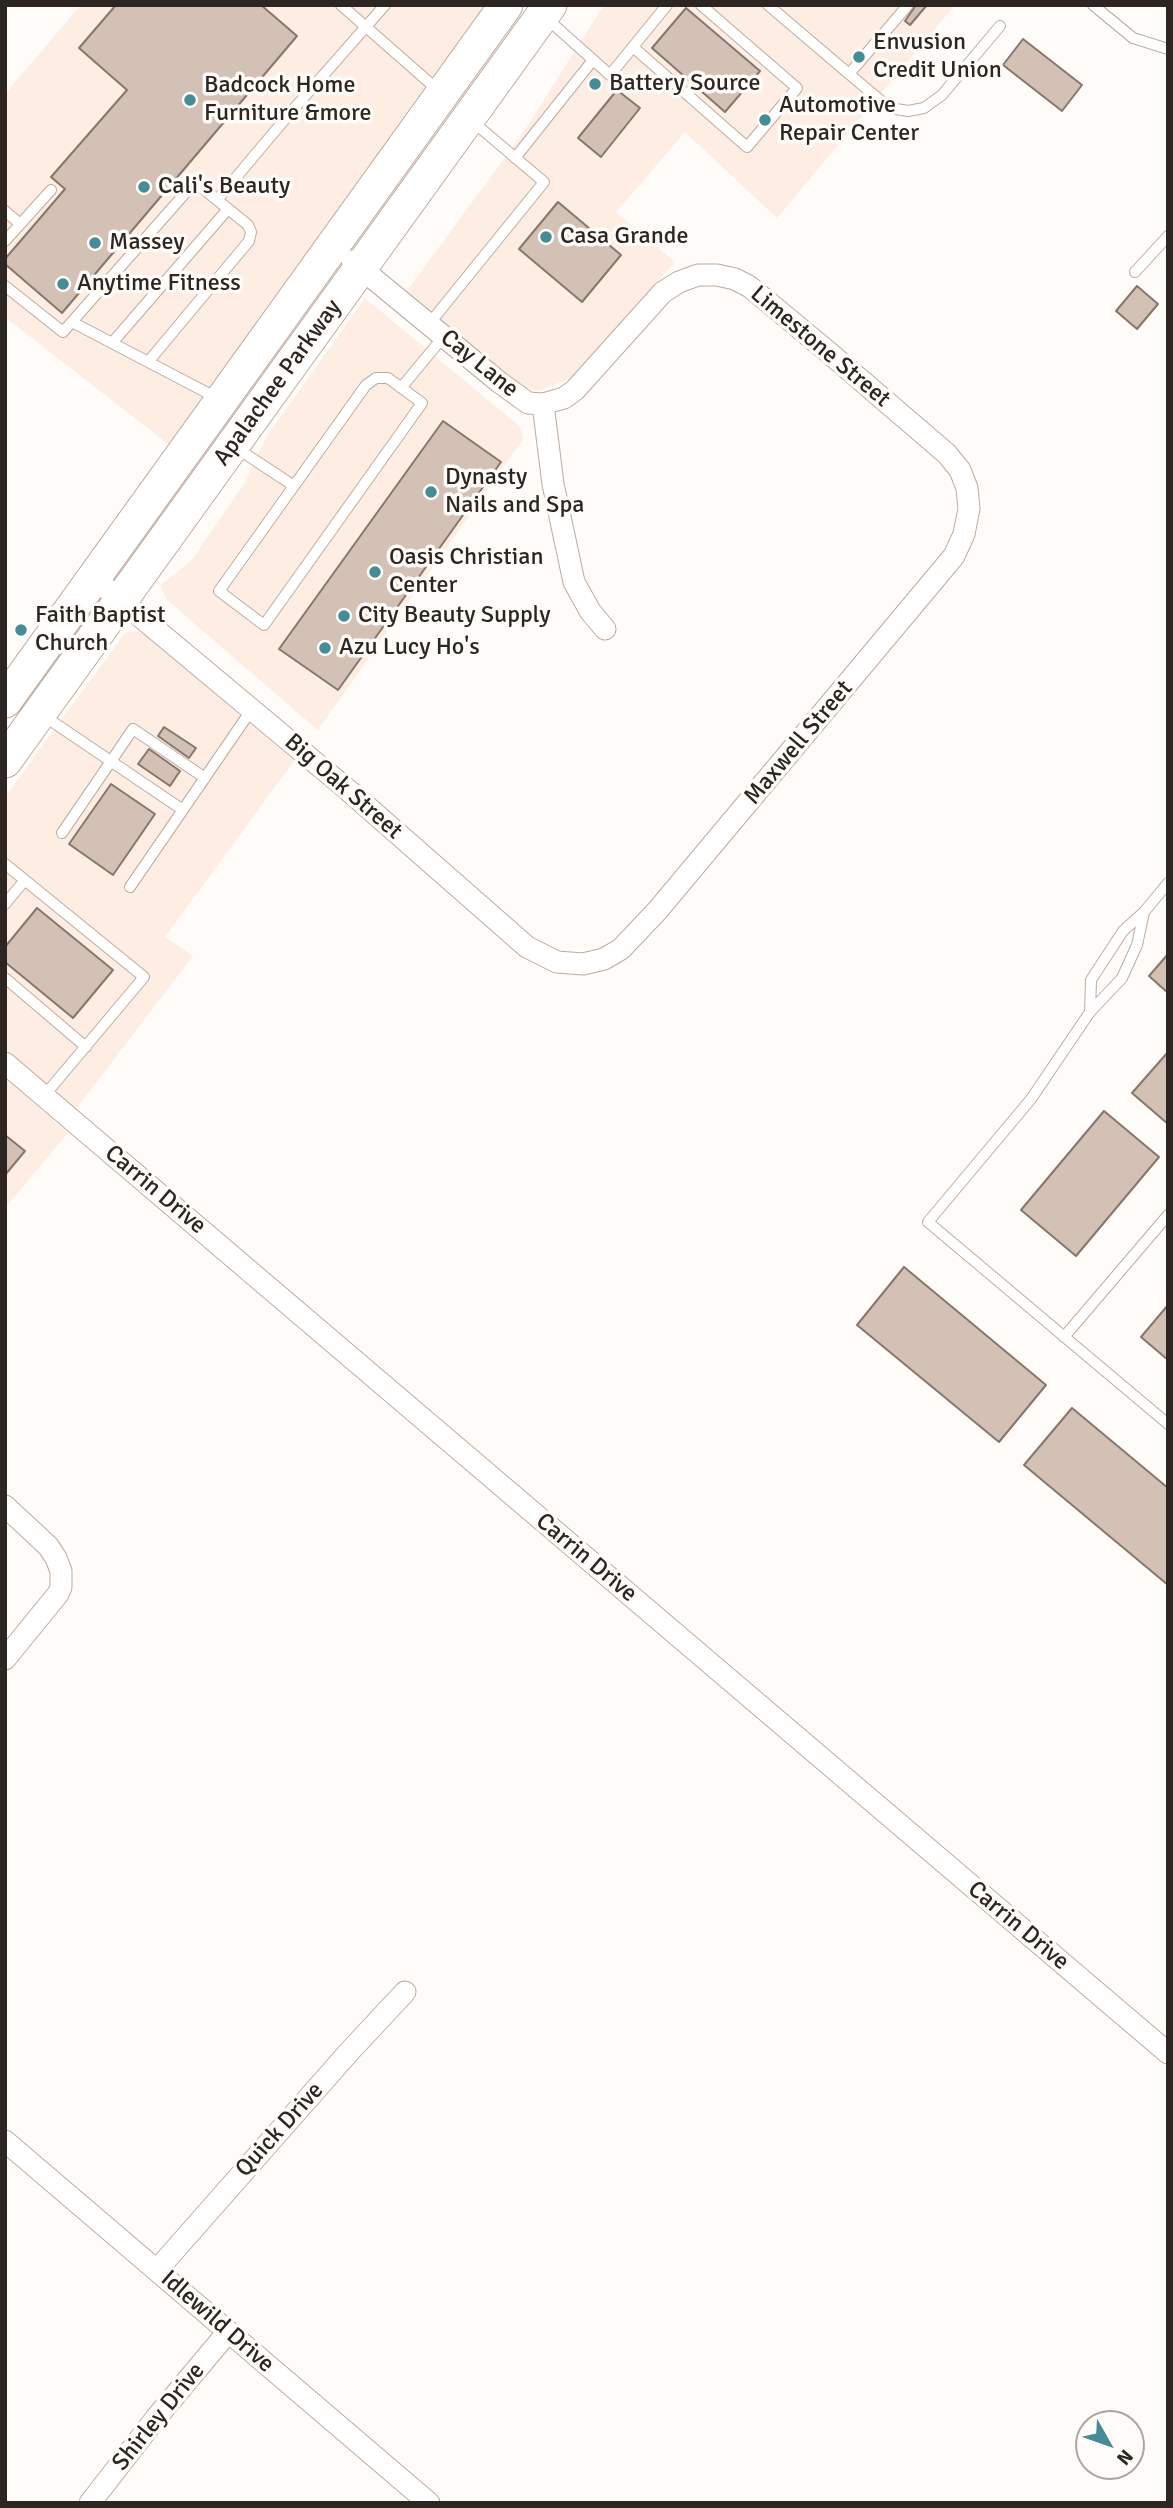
<!DOCTYPE html>
<style>
body{margin:0}
#map{position:relative;width:1173px;height:2508px;overflow:hidden;background:#fffbf8;font-family:Signika,sans-serif}
canvas{display:block}
.frame{position:absolute;inset:0;border:7px solid #2c2521;pointer-events:none}
.north{position:absolute;left:1075px;top:2410px;width:70px;height:70px;box-sizing:border-box;background:#fffbf8;border:2px solid #aba5a2;border-radius:50%;rotate:130deg;font-size:19px;font-weight:700;line-height:28px;text-align:center;color:#2c2521}
.north::after{content:'';display:block;margin:auto;width:24px;height:32px;background:#468c96;clip-path:polygon(50% 0,100% 100%,50% 72%,0 100%)}
</style>
<div id="map">
<canvas width="1173" height="2508"></canvas>
<div class="frame"></div>
<div class="north">N</div>
</div>
<script>
const c = document.querySelector('canvas').getContext('2d');
c.lineJoin = 'round';
function paint(path, color) {
  c.fillStyle = color;
  c.fill(path, 'evenodd');
}
function poly(rows) {
  const path = new Path2D();
  for (const r of rows) {
    path.moveTo(r[0], r[1]);
    for (let i = 2; i < r.length; i += 2) path.lineTo(r[i], r[i + 1]);
  }
  return path;
}
function trace(path, color, width, dash) {
  c.strokeStyle = color;
  c.lineWidth = width;
  c.lineCap = dash ? 'butt' : 'round';
  c.setLineDash(dash || []);
  c.stroke(path);
}
function label(font, color, halo, rows, align = 'center') {
  c.font = font + ' Signika,sans-serif';
  c.lineWidth = 7;
  c.setLineDash([]);
  c.textBaseline = 'middle';
  c.strokeStyle = halo;
  c.fillStyle = color;
  for (const [text, x, y, turn = 0] of rows) {
    c.save();
    c.translate(x, y);
    c.rotate((+turn || 0) * Math.PI / 180);
    c.textAlign = isNaN(turn) ? turn : align;
    if (halo) c.strokeText(text, 0, 0);
    c.fillText(text, 0, 0);
    c.restore();
  }
}
paint(poly([
 [81,5,487,5,172,447,5,317,5,94],
 [604,5,955,5,777,218,685,132,616,212,675,262,571,378,539,391,524,387,406,292,523,133],
 [365,298,519,426,524,438,318,730,167,600,160,585,191,561,244,484,267,436],
 [135,631,144,634,294,761,165,937,193,956,76,1109,5,1049,5,797,125,633],
 [5,1078,68,1133,5,1208]
]), '#fdede2');
const building = poly([
 [116,5,261,5,297,36,62,313,5,264,5,259,65,189,51,177,127,90,79,48,116,5],
 [916,5,927,5,910,25,905,21,916,5],
 [686,8,760,71,725,112,652,48,686,8],
 [1023,39,1082,85,1062,111,1003,65,1023,39],
 [617,90,640,108,601,157,578,138,617,90],
 [558,202,621,255,582,302,519,249,558,202],
 [1137,286,1158,304,1137,329,1116,311,1137,286],
 [443,421,501,462,338,690,279,649,443,421],
 [164,727,196,748,189,758,158,736,164,727],
 [149,749,180,771,170,786,138,764,149,749],
 [111,784,155,814,113,875,69,844,111,784],
 [37,908,113,970,73,1018,5,962,5,947,37,908],
 [1168,954,1168,993,1149,976,1168,954],
 [1168,1052,1168,1124,1132,1093,1168,1052],
 [1104,1111,1159,1157,1076,1256,1021,1210,1104,1111],
 [5,1135,25,1151,5,1175,5,1135],
 [904,1267,1046,1385,999,1442,857,1325,904,1267],
 [1168,1305,1168,1360,1141,1337,1168,1305],
 [1072,1408,1168,1488,1168,1585,1024,1465,1072,1408]
]);
paint(building, '#d3c1b5');
trace(building, '#87766b', 2);
const lane = poly([
 [341,5,439,91],
 [768,5,875,96,890,108,908,111,924,108,942,95,1000,26],
 [1093,5,1133,38,1168,49],
 [545,17,610,75,667,5],
 [633,47,747,147,797,88,701,5],
 [849,74,908,5],
 [515,158,593,60],
 [217,200,291,112,385,5],
 [5,211,20,224],
 [5,241,51,190],
 [1135,272,1168,236],
 [5,286,63,332,195,182,248,225,251,232,249,241,148,362],
 [72,322,219,399],
 [429,324,544,182,472,121],
 [112,343,228,209],
 [376,378,388,378,422,403,264,625,219,591,366,385,376,378],
 [401,388,444,336],
 [235,447,294,486],
 [44,716,183,810],
 [62,833,133,729,205,778],
 [5,864,144,977,44,1096],
 [130,887,252,709],
 [5,904,25,880],
 [1144,912,1137,945,1122,978,1090,1012,1031,1099,928,1222,1168,1424],
 [5,978,86,1047],
 [1090,1012,1091,980,1123,931,1144,912,1168,883],
 [1064,1337,1168,1215]
]);
const street = poly([
 [543,404,553,484,574,582,590,611,605,629],
 [94,578,348,790,527,947,557,962,583,964,604,959,621,949,657,911,954,556,964,534,969,509,967,488,960,470,947,454,827,351,750,287,735,279,717,275,698,275,679,282,663,292,575,390,564,398,543,404,528,403,499,382,352,261],
 [5,1063,1168,2053],
 [5,1506,48,1546,56,1558,61,1571,61,1587,58,1594,5,1659],
 [5,2141,429,2503],
 [157,2270,349,2052,405,1992],
 [90,2503,156,2418,228,2332]
]);
const primary = poly([
 [5,701,506,5],
 [5,761,550,5]
]);
trace(lane, '#beab9f', 12);
trace(street, '#beab9f', 23);
trace(primary, '#beab9f', 35);
trace(lane, '#fff', 10);
trace(street, '#fff', 21);
trace(primary, '#fff', 33);
for (const [x, y, r, color] of [
 [859,57,7,"#468c96"],
 [595,84,7,"#468c96"],
 [190,100,7,"#468c96"],
 [765,120,7,"#468c96"],
 [144,187,7,"#468c96"],
 [546,237,7,"#468c96"],
 [95,243,7,"#468c96"],
 [63,284,7,"#468c96"],
 [431,492,7,"#468c96"],
 [375,572,7,"#468c96"],
 [344,616,7,"#468c96"],
 [21,630,7,"#468c96"],
 [325,648,7,"#468c96"]
]) {
  const dot = new Path2D();
  dot.arc(x, y, r, 0, 2 * Math.PI);
  c.fillStyle = color;
  c.fill(dot);
  trace(dot, '#fffbf8', 2.5);
}
label('24px', '#2c2521', '#fffbf8', [
 ["Envusion",873,43],
 ["Credit Union",873,71],
 ["Battery Source",609,84],
 ["Badcock Home",204,86],
 ["Furniture &more",204,114],
 ["Automotive",779,106],
 ["Repair Center",779,134],
 ["Cali's Beauty",158,187],
 ["Casa Grande",560,237],
 ["Massey",109,243],
 ["Anytime Fitness",77,284],
 ["Dynasty",445,478],
 ["Nails and Spa",445,506],
 ["Oasis Christian",389,558],
 ["Center",389,586],
 ["Faith Baptist",35,616],
 ["Church",35,644],
 ["City Beauty Supply",358,616],
 ["Azu Lucy Ho's",339,648]
], 'left');
label('24px', '#2c2521', '#fffbf8', [
 ["Limestone Street",820,347,40],
 ["Cay Lane",479,364,39],
 ["Apalachee Parkway",278,383,-54],
 ["Maxwell Street",799,743,-50],
 ["Big Oak Street",343,787,41],
 ["Carrin Drive",155,1190,40],
 ["Carrin Drive",586,1558,40],
 ["Carrin Drive",1018,1926,40],
 ["Quick Drive",280,2130,-48],
 ["Idlewild Drive",217,2322,41],
 ["Shirley Drive",159,2417,-51]
]);
</script>
